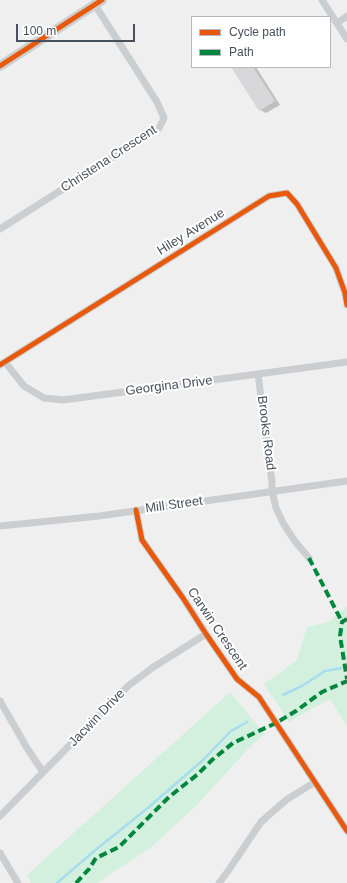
<!DOCTYPE html>
<style>
body{margin:0}
#map{position:relative;width:347px;height:883px;overflow:hidden;background:#f0efef;font-family:Helvetica,sans-serif}
canvas{display:block}
.legend{position:absolute;left:191px;top:16px;width:140px;height:52px;box-sizing:border-box;background:#fff;border:1px solid #b5b9be;margin:0;padding:5px 7px;list-style:none;font-size:12px;color:#46515c}
.legend li{display:flex;align-items:center;gap:8px;height:20px}
.legend b{width:20px;border:1px solid #b5b9be}
.scale{position:absolute;left:16px;top:24px;width:119px;height:18px;box-sizing:border-box;border:2px solid #46515c;border-top:0;padding-left:5px;font-size:12px;line-height:14px;white-space:nowrap;color:#46515c;-webkit-text-stroke:3px #fff;paint-order:stroke}
</style>
<div id="map">
<canvas width="347" height="883"></canvas>
<ul class="legend">
<li><b style="height:5px;background:#e8590c"></b>Cycle path</li>
<li><b style="height:5px;background:#00873e"></b>Path</li>
</ul>
<div class="scale">100 m</div>
</div>
<script>
const c = document.querySelector('canvas').getContext('2d');
c.lineJoin = 'round';
function paint(path, color) {
  c.fillStyle = color;
  c.fill(path, 'evenodd');
}
function poly(rows) {
  const path = new Path2D();
  for (const r of rows) {
    path.moveTo(r[0], r[1]);
    for (let i = 2; i < r.length; i += 2) path.lineTo(r[i], r[i + 1]);
  }
  return path;
}
function trace(path, color, width, dash) {
  c.strokeStyle = color;
  c.lineWidth = width;
  c.lineCap = dash ? 'butt' : 'round';
  c.setLineDash(dash || []);
  c.stroke(path);
}
function label(font, color, halo, rows, align = 'center') {
  c.font = font + ' Helvetica,sans-serif';
  c.lineWidth = 4;
  c.setLineDash([]);
  c.textBaseline = 'middle';
  c.strokeStyle = halo;
  c.fillStyle = color;
  for (const [text, x, y, turn = 0] of rows) {
    c.save();
    c.translate(x, y);
    c.rotate((+turn || 0) * Math.PI / 180);
    c.textAlign = isNaN(turn) ? turn : align;
    if (halo) c.strokeText(text, 0, 0);
    c.fillText(text, 0, 0);
    c.restore();
  }
}
paint(poly([
 [347,606,347,726,330,699,289,722,264,684,297,660,307,627,329,622],
 [230,692,265,734,249,748,194,808,150,848,97,883,31,883,27,875]
]), '#d3f0de');
paint(poly([
 [232,67,256,67,280,105,266,113,260,110]
]), '#0003');
trace(poly([
 [283,695,302,686,325,671,341,668],
 [57,883,93,852,149,807,203,760,231,731,247,722]
]), '#a6ddee', 2.5);
paint(poly([
 [231,67,253,67,275,101,259,111]
]), '#d7d7d9');
trace(poly([
 [322,0,347,39],
 [337,23,347,16],
 [0,229,159,128,164,118,157,102,95,5],
 [5,362,24,386,44,398,63,400,258,374,347,362],
 [0,365,269,196,287,193,297,204,336,268,345,293,347,305],
 [258,374,272,482,272,491,276,508,283,523,294,540,309,558],
 [136,510,142,540,183,598,206,634,237,679,259,697,347,831],
 [0,526,99,516,347,481],
 [0,701,27,748,43,772],
 [0,816,128,686,152,668,206,634],
 [0,853,18,883],
 [219,883,228,871,261,822,286,800,315,782]
]), '#cbced0', 7);
trace(poly([
 [0,66,102,0]
]), '#cccfd2', 10);
trace(poly([
 [309,558,342,622],
 [347,619,342,622,340,636,347,679],
 [76,883,89,869,96,858,119,847,169,797,198,774,212,760,233,743,276,723,296,711,322,692,347,681]
]), '#00873e', 4, [8, 4]);
trace(poly([
 [0,66,102,0],
 [0,365,269,196,287,193,297,204,336,268,345,293,347,305],
 [136,510,142,540,183,598,206,634,237,679,259,697,347,831]
]), '#e8590c', 5);
label('13px', '#46515c', '#fff', [
 ["Christena Crescent",109,159,-33],
 ["Hiley Avenue",191,232,-32],
 ["Georgina Drive",169,386,-7],
 ["Brooks Road",266,433,83],
 ["Mill Street",174,505,-8],
 ["Carwin Crescent",217,629,56],
 ["Jacwin Drive",97,718,-46]
]);
</script>
